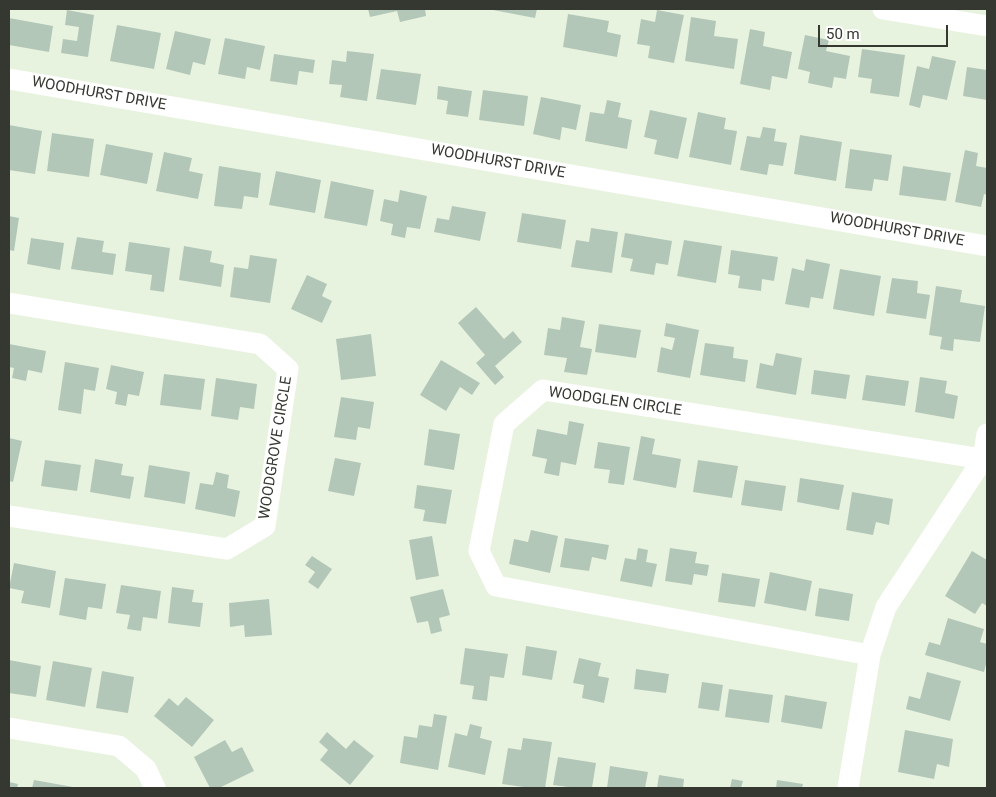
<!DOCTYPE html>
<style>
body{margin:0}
#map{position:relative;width:996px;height:797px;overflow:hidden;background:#e8f3df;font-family:Roboto,sans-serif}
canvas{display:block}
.frame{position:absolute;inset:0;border:10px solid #343830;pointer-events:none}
.scale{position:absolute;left:818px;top:25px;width:130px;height:22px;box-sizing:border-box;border:2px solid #343830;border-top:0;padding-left:6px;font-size:15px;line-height:18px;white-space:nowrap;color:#343830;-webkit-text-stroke:4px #fff;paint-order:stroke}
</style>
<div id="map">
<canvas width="996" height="797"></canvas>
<div class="frame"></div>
<div class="scale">50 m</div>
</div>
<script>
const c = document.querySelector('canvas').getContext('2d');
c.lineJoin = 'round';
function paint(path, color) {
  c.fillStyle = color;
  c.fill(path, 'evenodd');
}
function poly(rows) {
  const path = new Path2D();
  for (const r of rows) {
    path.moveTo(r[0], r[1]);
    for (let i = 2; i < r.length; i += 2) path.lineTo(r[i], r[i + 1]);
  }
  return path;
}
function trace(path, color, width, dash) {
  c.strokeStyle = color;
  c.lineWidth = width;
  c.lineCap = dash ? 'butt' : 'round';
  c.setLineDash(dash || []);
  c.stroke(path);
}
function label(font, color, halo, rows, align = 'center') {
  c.font = font + ' Roboto,sans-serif';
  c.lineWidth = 4;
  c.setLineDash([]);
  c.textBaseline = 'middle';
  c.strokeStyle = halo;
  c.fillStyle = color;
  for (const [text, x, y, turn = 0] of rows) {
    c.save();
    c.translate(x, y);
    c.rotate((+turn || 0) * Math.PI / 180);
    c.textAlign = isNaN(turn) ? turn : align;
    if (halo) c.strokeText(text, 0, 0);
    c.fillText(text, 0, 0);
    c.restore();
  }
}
paint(poly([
 [368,9,425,9,426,16,400,22,397,11,370,17],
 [493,9,537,9,535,18,493,10],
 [67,10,94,15,88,57,61,53,63,39,77,41,79,27,65,25],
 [657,10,684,15,674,63,648,58,650,46,637,44,641,19,655,22],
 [568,14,609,21,607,32,621,35,617,57,563,47],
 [691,17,716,21,714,36,738,39,734,69,685,61],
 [9,18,53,26,49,52,9,45],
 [117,25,161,33,154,69,110,61],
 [750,29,765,32,763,46,792,52,787,79,772,76,770,90,740,84],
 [175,31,211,39,205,65,193,62,190,75,166,69],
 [805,35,829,40,826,51,850,56,846,79,834,77,832,88,808,83,810,72,798,69],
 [225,38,265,46,260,70,247,67,245,79,218,74],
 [862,49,905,55,899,97,870,93,872,79,858,77],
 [347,51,374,54,367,101,340,97,342,85,329,84,332,60,346,62],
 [274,54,315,60,313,73,299,71,297,85,270,81],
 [932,56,956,61,947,100,923,95,920,108,909,105,917,66,929,69],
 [967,67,987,70,987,100,963,96],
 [381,69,421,74,416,105,376,99],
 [438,86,472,91,468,117,446,114,448,101,437,99],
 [483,90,528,96,524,126,479,120],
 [541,97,581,105,576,130,562,127,560,140,533,134],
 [607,100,621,103,618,117,632,120,627,149,585,141,590,112,604,114],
 [650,110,687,118,678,159,654,154,657,140,644,137],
 [698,112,726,118,724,129,737,131,731,165,689,157],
 [9,125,42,131,35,174,9,170],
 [763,127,776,129,774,141,787,143,783,166,769,164,767,175,740,170,747,136,760,138],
 [52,133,94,139,89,177,47,171],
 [800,135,842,142,836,181,794,174],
 [106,144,153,153,147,184,100,175],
 [850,149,892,155,888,181,874,179,872,191,845,188],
 [965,150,978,153,976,166,987,168,987,195,984,194,981,207,955,202],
 [164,152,192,158,189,171,203,174,198,199,156,191],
 [219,166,261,173,258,198,244,196,242,209,214,206],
 [903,166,951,173,946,201,899,195],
 [276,171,321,180,315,213,269,205],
 [331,181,374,190,367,226,324,218],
 [400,190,427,196,420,229,407,227,405,238,391,235,393,224,380,221,384,199,398,202],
 [452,206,486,212,480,241,434,232,437,218,449,220],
 [522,213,566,220,561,249,517,242],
 [9,216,19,218,14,251,9,250],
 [591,228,618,232,612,273,571,267,576,240,589,242],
 [625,233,672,241,668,265,656,263,654,275,630,271,633,259,621,257],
 [77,237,104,241,102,252,116,254,113,275,71,269],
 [31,238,64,243,60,270,27,264],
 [684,240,722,246,716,283,677,276],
 [129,242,170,248,164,292,150,290,152,275,125,271],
 [184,246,212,251,210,262,224,265,221,287,179,280],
 [731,250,778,257,774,281,762,279,761,291,738,288,740,276,728,274],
 [250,255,277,259,270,303,230,297,234,267,248,269],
 [806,259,830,264,823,299,811,297,809,308,785,304,792,268,804,271],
 [840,269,881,276,874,316,833,309],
 [307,275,327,284,322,296,332,301,322,323,291,309],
 [892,278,918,281,917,293,930,295,926,319,886,313],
 [936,286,962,290,960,302,985,306,980,342,954,339,953,351,940,349,942,337,929,335],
 [476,307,504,339,513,331,522,342,495,366,504,377,495,385,476,363,485,355,458,323],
 [562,317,585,321,580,347,592,349,587,375,564,372,567,358,544,355,548,328,560,330],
 [666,323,699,330,690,378,657,372,661,347,672,350,675,338,664,336],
 [599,324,641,330,636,358,595,352],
 [371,334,376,376,341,380,336,339],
 [705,343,734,347,733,358,748,360,745,382,700,375],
 [9,344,46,351,42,373,28,370,26,381,12,378,14,368,9,367],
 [776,353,802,358,796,395,756,388,760,363,773,366],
 [441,360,480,383,472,395,460,387,446,411,420,395],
 [65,362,99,368,95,391,84,389,81,414,58,410],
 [111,365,144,372,139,396,128,394,126,406,115,404,117,392,106,389],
 [814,370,850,375,846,399,811,394],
 [164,374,205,379,201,410,160,405],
 [866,375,909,381,905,406,862,400],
 [920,377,947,381,945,393,958,396,954,419,915,412],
 [216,378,257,384,254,409,240,407,238,420,211,416],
 [341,397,374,402,370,429,358,427,356,440,334,437],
 [569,421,584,424,576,465,561,462,559,476,544,473,547,459,532,456,537,429,567,435],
 [429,429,460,434,454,470,424,465],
 [641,436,655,439,652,454,681,459,676,488,633,480],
 [9,438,22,441,13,482,9,481],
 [598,442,630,447,624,485,608,483,610,470,594,468],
 [335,458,361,463,354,496,328,491],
 [95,459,123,464,121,475,134,477,130,499,90,492],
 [45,460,81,465,77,491,41,486],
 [698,460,738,466,732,498,693,492],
 [149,465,190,472,185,504,144,497],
 [216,472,229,475,227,488,240,491,235,517,195,509,200,483,213,485],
 [800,478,844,485,839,510,797,502],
 [745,480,786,486,782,511,741,505],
 [417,485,452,490,446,524,423,521,425,510,414,508],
 [852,492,893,499,889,525,876,522,873,535,846,530],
 [531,530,558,536,550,573,509,564,514,539,528,542],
 [432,536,439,576,416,580,409,540],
 [565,538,609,545,606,560,592,557,589,571,560,567],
 [638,548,648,550,646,562,657,564,652,587,620,581,625,558,636,560],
 [670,548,697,552,695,563,709,565,707,576,694,574,692,585,665,581],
 [972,551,987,560,987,606,982,603,975,614,945,596],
 [312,556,332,569,318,589,308,582,315,572,305,565],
 [14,563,56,571,50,608,21,603,24,591,9,588],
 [770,572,812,581,806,611,764,603],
 [722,573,760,579,755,607,718,602],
 [65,578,106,584,102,609,88,607,86,620,59,615],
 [121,585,161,591,157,619,143,617,141,631,127,629,130,615,116,613],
 [172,587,194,590,192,602,203,603,200,627,168,623],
 [819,588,853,594,849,621,815,616],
 [443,589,450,615,439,618,442,631,431,634,428,621,417,623,410,597],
 [269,599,272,635,245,637,244,625,230,627,229,603],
 [948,618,984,629,980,642,987,644,987,660,984,672,925,655,929,642,940,645],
 [526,646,557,651,552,680,522,675],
 [465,648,508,654,504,678,490,676,487,701,472,699,474,686,460,684],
 [579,658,601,663,598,676,609,678,604,703,582,698,584,685,573,683],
 [9,660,41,666,36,697,9,693],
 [53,661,92,668,85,707,46,700],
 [636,669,669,674,666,693,634,689],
 [102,671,134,677,128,713,96,708],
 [927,672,961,681,950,721,906,709,909,696,920,699],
 [702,682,723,685,719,711,698,708],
 [729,689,773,695,769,723,725,717],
 [785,695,827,702,822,729,781,722],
 [186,697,214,720,192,747,154,716,169,698,178,706],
 [434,714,447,716,438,770,400,763,404,736,417,738,419,725,432,727],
 [470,724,482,727,480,738,492,741,485,775,448,767,455,733,467,736],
 [905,730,953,739,949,767,937,764,934,779,898,772],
 [327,732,346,749,354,740,374,756,350,785,320,760,328,750,319,742],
 [523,738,552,742,545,788,531,788,502,784,508,748,521,750],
 [225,740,232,752,242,747,254,771,219,788,210,788,194,757],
 [558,757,596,763,592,788,576,788,553,785],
 [610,766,648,772,645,788,607,788],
 [659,775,684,779,683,788,657,788],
 [732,779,743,781,741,788,730,788],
 [34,780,73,787,73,788,32,788],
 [777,780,803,784,802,788,776,788],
 [9,782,18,784,17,788,9,788]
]), '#b3c7b9');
trace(poly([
 [883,9,987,26],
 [9,79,987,246],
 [9,303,260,344,288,369,265,526,227,549,9,516],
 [870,655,496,586,479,551,504,424,543,390,983,459],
 [9,728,119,746,146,769,155,788],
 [848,788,870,655,886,607,983,459,987,434]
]), '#fff', 21);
label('15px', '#343830', '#fff', [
 ["WOODHURST DRIVE",99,94,10],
 ["WOODHURST DRIVE",498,162,10],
 ["WOODHURST DRIVE",897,230,10],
 ["WOODGLEN CIRCLE",615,402,8],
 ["WOODGROVE CIRCLE",276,448,-81]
]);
</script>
